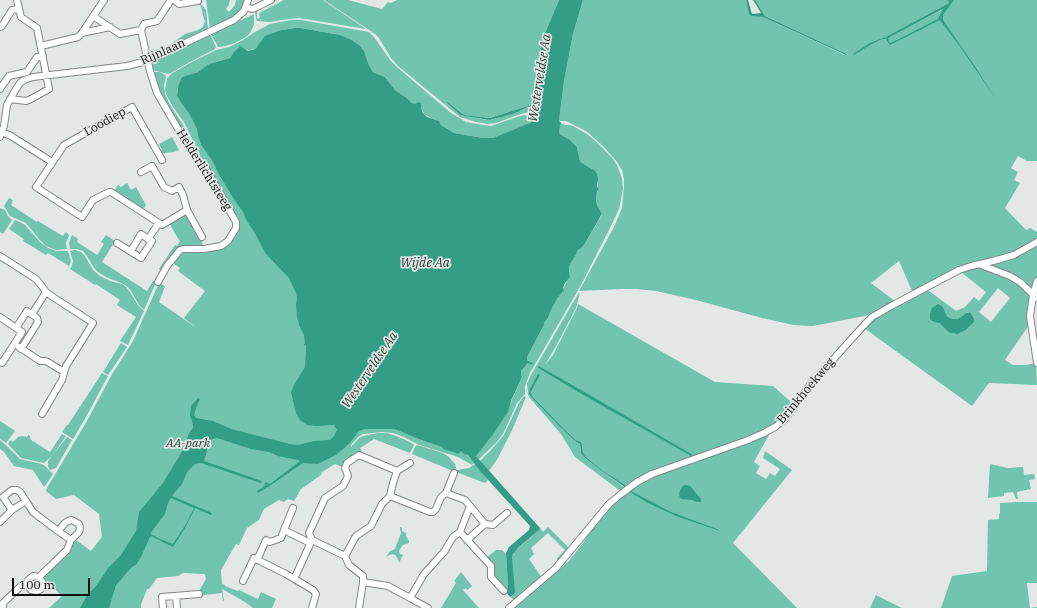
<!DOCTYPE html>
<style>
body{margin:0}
#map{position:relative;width:1037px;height:608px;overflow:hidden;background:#e3e7e5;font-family:"IBM Plex Serif",serif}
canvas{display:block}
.scale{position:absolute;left:12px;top:578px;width:78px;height:18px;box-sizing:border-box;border:2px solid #0e0f0f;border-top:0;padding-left:5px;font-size:12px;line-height:14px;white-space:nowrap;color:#0e0f0f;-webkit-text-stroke:3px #e3e7e5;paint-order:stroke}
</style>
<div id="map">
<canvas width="1037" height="608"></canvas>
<div class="scale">100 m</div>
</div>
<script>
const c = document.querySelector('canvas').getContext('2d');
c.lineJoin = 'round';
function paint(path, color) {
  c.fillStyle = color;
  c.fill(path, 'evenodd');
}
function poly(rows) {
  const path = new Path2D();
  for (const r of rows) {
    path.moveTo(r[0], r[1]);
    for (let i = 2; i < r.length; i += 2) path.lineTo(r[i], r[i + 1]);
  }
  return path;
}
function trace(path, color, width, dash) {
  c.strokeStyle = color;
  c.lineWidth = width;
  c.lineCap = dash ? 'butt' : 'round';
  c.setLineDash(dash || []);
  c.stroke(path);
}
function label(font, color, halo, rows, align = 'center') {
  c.font = font + ' "IBM Plex Serif",serif';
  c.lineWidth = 3.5;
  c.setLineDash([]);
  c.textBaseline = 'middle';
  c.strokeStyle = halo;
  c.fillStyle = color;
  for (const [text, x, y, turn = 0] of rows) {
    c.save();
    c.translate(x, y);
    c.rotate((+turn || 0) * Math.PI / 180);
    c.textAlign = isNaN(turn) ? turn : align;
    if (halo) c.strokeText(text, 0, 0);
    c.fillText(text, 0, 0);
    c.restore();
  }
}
paint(poly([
 [206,0,230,0,229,5,226,9,229,12,235,5,236,0,245,0,242,8,237,14,231,18,210,28],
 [274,0,277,0,258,10,257,11,257,18,258,19,260,17,259,14,261,12,284,0,323,0,366,29,299,18,288,19,270,22,257,21,256,19,255,10],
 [324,0,348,0,382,9,388,2,391,3,397,0,559,0,543,38,541,46,538,98,534,103,531,105,490,118,464,115,446,102,460,115,481,119,491,120,530,107,534,108,535,115,530,112,521,114,496,123,488,124,476,122,460,117,398,66,391,58,379,38,375,34],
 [583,0,746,0,750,15,763,17,845,55,845,54,765,16,755,0,949,0,949,2,947,4,887,37,887,38,944,9,954,0,1037,0,1037,161,1027,161,1018,156,1011,168,1018,172,1014,180,1020,183,1005,208,1026,230,1030,228,1037,232,1037,239,1020,249,1000,257,971,262,957,267,913,293,899,261,871,283,896,302,870,315,813,326,793,325,762,318,696,300,656,291,637,289,622,289,579,291,614,227,622,208,624,187,624,179,622,170,617,162,603,146,586,131,566,121,559,121,564,81,573,34],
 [200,3,206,10,208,29,154,53,152,51,168,46,185,34,198,30,203,27,205,21,204,19],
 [252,15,254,15,254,25,250,33,246,37,235,43,225,46,218,47,211,34],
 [291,20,301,20,369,32,374,37,390,60,397,67,451,113,466,122,477,124,491,126,520,116,525,115,529,117,535,117,534,119,527,125,493,138,483,138,454,133,441,125,439,121,433,119,425,115,422,110,421,105,418,102,415,104,412,103,407,98,395,90,385,77,373,72,369,65,364,51,354,41,340,35,301,28,295,28,282,30,251,51,244,49,241,47,237,49,230,58,209,64,198,72,182,77,177,91,177,96,182,104,188,112,196,126,201,145,213,162,218,173,231,195,244,214,245,218,298,282,333,424,350,442,357,432,365,429,394,429,421,440,443,447,459,454,461,451,468,455,474,463,472,465,458,457,419,445,404,437,393,433,382,432,372,433,363,434,358,437,351,445,351,447,359,438,363,436,378,433,387,433,396,436,408,441,413,444,414,445,410,453,374,439,360,448,362,451,345,462,343,467,335,464,322,472,321,475,301,489,294,501,288,499,284,502,279,500,264,509,259,520,247,528,239,545,236,544,221,570,222,584,225,585,225,586,238,591,239,590,258,599,261,592,276,599,272,608,253,608,245,602,222,589,224,600,223,601,222,593,204,595,201,596,201,591,199,591,206,579,205,574,183,573,178,576,157,578,149,589,147,589,141,605,141,608,49,608,62,596,52,587,45,584,42,577,76,540,91,551,102,537,99,514,74,495,56,499,46,491,47,488,87,421,111,376,133,341,159,283,165,286,159,302,197,328,184,318,205,291,178,271,180,268,171,262,180,251,221,248,237,230,184,122,173,107,167,96,165,90,166,85,167,79,171,74,190,63,216,50,229,47,243,40,255,32,270,24],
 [210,34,216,47,215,49,213,50,188,63,169,74,152,70,151,63,152,62],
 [152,72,160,72,165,75,166,77,164,86,165,94,170,105,184,126,189,136,191,142,189,144,158,89],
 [561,123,565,125,569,125,573,126,587,134,599,144,613,159,618,167,622,179,623,189,619,209,612,224,581,285,530,373,525,386,525,394,517,403,503,434,496,443,479,459,476,456,477,454,488,441,504,418,522,377,521,374,521,371,528,363,533,363,526,359,527,357,544,325,544,323,548,318,550,312,557,299,561,294,563,293,563,289,570,275,569,269,570,264,576,255,577,251,581,248,584,245,602,215,601,212,597,205,596,201,598,188,597,173,591,168,582,163,580,161,577,147,570,140,560,134,559,132],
 [172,137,179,150,174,152,165,153,161,154,159,152,162,150,159,144],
 [127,183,131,190,136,187,146,205,143,210,114,191,118,185,121,187],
 [9,198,13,200,11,205,37,222,38,221,63,236,66,232,69,235,66,243,67,249,56,250,46,246,39,239,26,223,10,216,4,206],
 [0,208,5,210,8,216,12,220,3,234,0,232],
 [185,214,188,216,202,241,203,247,182,247,161,271,158,268,159,269,175,245,177,246,180,241,179,240,169,223],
 [15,220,20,222,25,225,40,242,48,248,57,251,68,251,71,261,69,267,68,268,69,266,48,253,46,255,23,241,24,239,9,229],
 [72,235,78,239,77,242,97,255,104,244,101,242,106,235,115,241,102,262,147,291,153,281,156,282,144,310,139,305,131,291,128,287,121,283,106,277,98,272,95,269,95,266,97,264,95,265,95,268,94,268,87,256,83,251,77,249,70,249,69,243],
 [1037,244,1037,277,1032,291,987,264],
 [75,250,81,252,85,256,93,270,100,276,110,281,122,284,126,287,130,292,138,305,144,311,128,345,120,341,136,317,117,305,120,300,96,284,95,285,70,269,72,266,73,261,70,251],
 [981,267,1009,276,1030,295,1029,325,1005,360,1013,365,1026,365,1036,363,1037,385,989,383,972,406,864,328,878,317,928,290,956,311,965,307,974,297,979,301,986,292,961,272],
 [998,288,1010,298,991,322,979,312],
 [943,307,947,316,950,318,954,319,958,319,966,313,970,312,974,318,974,322,966,330,958,334,951,333,939,323],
 [580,293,576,308,556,346,545,365,553,355,577,308,578,304,715,382,773,386,791,402,779,419,763,431,751,436,642,476,625,486,603,471,585,456,583,452,582,445,581,442,576,440,564,429,532,396,531,392,540,375,530,392,531,397,563,430,575,441,580,444,581,453,584,457,603,472,624,487,620,490,619,490,575,457,561,434,529,397,528,394,527,384,531,375,578,294],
 [539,366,564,380,692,456,538,368],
 [121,343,127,347,108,375,103,372],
 [102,373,108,376,86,417,73,439,62,432,67,425,68,425],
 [524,396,526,397,513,428,498,458,489,471,480,461,491,450,504,435,516,409,519,403],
 [0,421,15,431,6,443,0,439],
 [770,433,754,462,760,466,756,473,766,479,770,473,775,476,780,469,763,458,765,451,792,470,733,543,797,608,514,608,557,572,569,561,583,543,595,523,619,498,646,479],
 [62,434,66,436,52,456,44,463,21,458,8,444,10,440,13,442,18,437,22,436,27,437,28,435,30,436,30,438,33,442,33,441,50,452],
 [67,437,72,440,56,468,50,470,48,467,48,461],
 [0,440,9,448,20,459,42,464,45,466,53,474,45,486,44,487,33,470,14,466,4,452,0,449],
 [417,445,443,453,449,457,455,464,456,468,455,472,412,454,415,447],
 [475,464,488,480,485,483,456,472,457,470,469,468],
 [990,464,1008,468,1023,467,1024,475,1034,474,1035,479,1029,480,1031,489,1017,492,1018,499,1016,499,1013,492,1004,493,1004,496,988,498],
 [1018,502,1037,502,1037,583,1027,583,1030,608,1037,607,1037,608,941,608,952,576,987,571,988,520,999,519,999,514,1000,513,1000,503],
 [400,527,402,528,402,531,406,533,406,536,409,541,409,543,403,545,399,551,400,554,403,555,399,563,398,559,395,555,392,554,386,557,390,551,393,550,395,549,401,533,400,529],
 [548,527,571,550,557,562,557,558,565,550,548,533,531,548,534,554,529,559,542,578,515,600,510,597,512,596,512,558,514,552,539,530,540,528,543,532],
 [496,550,502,550,506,554,508,586,506,592,493,577,486,558],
 [461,572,472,586,467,590,466,588,463,590,479,608,441,608,456,583,454,581],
 [876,595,902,608,870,608]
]), '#71c5af');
paint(poly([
 [559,0,583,0,573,34,564,81,559,121,561,123,559,132,560,134,570,140,577,147,580,161,582,163,594,170,597,173,598,179,597,186,599,190,597,191,596,201,597,205,602,214,584,245,581,248,577,251,576,255,570,264,569,269,570,277,565,283,563,288,564,291,561,294,557,299,550,312,548,318,544,323,544,325,527,357,527,360,533,363,532,365,528,363,521,371,521,374,522,377,511,401,508,412,492,436,476,456,540,528,539,530,519,547,513,554,512,558,515,592,514,594,510,597,506,592,508,586,506,553,509,547,529,530,530,526,480,471,468,455,464,454,461,451,459,454,453,452,443,449,442,447,421,440,394,429,365,429,358,432,350,443,336,455,318,464,303,463,271,485,258,493,257,491,266,485,264,484,266,482,270,484,300,461,298,460,278,456,269,452,251,449,217,438,212,439,207,449,207,451,204,461,262,481,261,483,201,463,195,464,187,472,182,484,172,496,212,513,211,515,195,508,185,528,173,547,151,536,150,537,141,557,136,565,132,567,116,585,109,608,80,608,88,594,96,586,109,567,121,555,136,531,139,512,163,483,183,450,189,433,193,428,193,424,190,416,191,406,198,398,200,399,196,408,194,415,196,418,213,421,231,429,290,444,298,445,314,441,330,440,334,436,337,430,334,425,316,426,307,425,300,420,296,413,291,392,295,383,305,367,306,350,306,346,304,345,305,343,304,335,299,325,297,317,296,305,297,298,296,293,289,278,265,253,256,235,245,218,244,214,231,195,218,173,213,162,201,145,198,136,197,129,193,121,188,112,182,104,177,96,178,86,182,77,198,72,209,64,230,58,234,52,240,46,248,51,253,50,256,48,265,36,270,34,282,30,295,28,301,28,340,35,352,40,359,45,364,51,369,65,373,72,385,77,395,90,407,98,412,103,415,104,418,102,421,103,422,112,427,117,439,121,441,125,454,133,483,138,493,138,530,123,534,119,535,115,534,108,532,107,528,107,515,113,490,120,464,116,460,115,446,102,447,102,464,115,490,118,531,105,534,103,538,98,541,46,543,38],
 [171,498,194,508,186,524,173,544,158,538,151,534,152,531,165,514,168,503],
 [746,0,748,0,752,14,761,13,753,0,755,0,765,16,846,54,846,55,763,17,751,16,749,14],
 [948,0,954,0,943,15,943,20,976,68,995,98,961,48,940,20,890,45,886,39,882,39,870,45,854,55,853,54,870,43,886,37,947,4,949,2],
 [943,9,938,19,891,43,889,42,888,38],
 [938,304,943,307,947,316,950,318,954,319,958,319,966,313,970,312,974,318,974,322,966,330,958,334,950,333,939,323,932,321,930,319,930,313,932,308],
 [538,366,539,366,564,380,693,455,691,456,580,393,538,368],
 [538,374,540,375,531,392,532,396,564,429,576,440,581,442,582,445,583,452,585,456,603,471,625,485,625,487,603,472,584,457,581,453,580,444,575,441,563,430,531,397,529,394,530,389],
 [684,485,686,485,690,486,701,499,701,502,698,502,692,500,682,499,680,498,679,494,680,491,682,487],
 [631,491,671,512,717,529,720,531,676,516,648,503,630,492]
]), '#349d85');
const minor = poly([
 [174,0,179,4,198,1],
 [246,7,252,9,255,8,271,0],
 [93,16,120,34,141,30],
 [0,27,2,26,12,10,19,9],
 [82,33,110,27],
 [41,46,78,37,82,33,104,0],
 [0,89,9,76,27,72,37,57,43,56],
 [10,99,26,101,31,99,49,89,37,28,21,17,17,0],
 [2,132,11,136,52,162],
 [0,137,4,126,7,105,16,89,20,83,24,80,33,77,127,66,147,61,234,20,244,11,248,0],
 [141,172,152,166,164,187,172,191,179,187,183,195,187,210,162,225,111,192,109,192,93,200,82,217,36,187,64,145,132,107,162,160],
 [187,210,202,237],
 [117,243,141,258,152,241,148,239,159,223],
 [131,251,141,234,148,239],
 [0,256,36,279,41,285,46,292,53,297,93,323,66,366,62,380,42,414],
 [981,265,1010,276,1020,282,1037,298],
 [1037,281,1033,295,1030,316,1037,363],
 [158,282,167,266,180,250,183,249,204,249,221,246,228,241,236,228,236,222,206,169,191,151,157,93,150,71,141,30,144,24,157,21,171,0],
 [32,314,46,292],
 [0,317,22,332,2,363,0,362],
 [16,328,27,311,37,318,38,322,21,349],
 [19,347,40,361,46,361,64,372],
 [446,493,465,500,485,524,493,525,507,513],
 [390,496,430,512,433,512,436,509,441,497,446,493,454,473],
 [26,501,33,512,58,531,65,523,68,521,72,520,79,524,80,528,79,532,71,540,58,531],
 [470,506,460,532,491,566,491,577,504,591],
 [293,508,284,530,310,543],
 [0,522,12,510,26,501,20,492,17,490,12,490,3,497,12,510],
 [312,540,345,556,349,565,363,576,363,582,359,608],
 [467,540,485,524],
 [345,556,356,536,371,526,382,504,390,496,393,483,397,471,410,463],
 [257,560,266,540,270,542,281,538,284,530],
 [39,577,33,576,28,580,28,586,31,590,37,591,41,589,43,583,39,577,67,550,71,540],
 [294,579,312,540,309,533,325,498,343,486,348,476,345,468,347,463,359,455,397,471],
 [243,581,254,558,286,574,313,590,316,594,312,608],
 [363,582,388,586,410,598,424,574,444,552,453,537,460,532],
 [176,596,177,608],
 [410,598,428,608],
 [3,608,3,603,22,585,27,584],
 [163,608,162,597,199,594],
 [509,608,556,568,609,504,621,494,637,482,652,474,748,440,764,433,775,427,785,419,810,385,866,323,872,317,893,305,959,270,971,266,993,261,1014,255,1037,242]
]);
trace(minor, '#838685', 8);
trace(minor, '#fff', 6);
label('12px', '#0e0f0f', '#e3e7e5', [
 ["Rijnlaan",163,52,-24],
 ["Loodiep",105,122,-29],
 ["Helderlichtsteeg",204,170,58],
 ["Brinkhoekweg",806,391,-50]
]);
label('italic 12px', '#213831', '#e3e7e5', [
 ["AA-park",188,444]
]);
label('italic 13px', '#1f3630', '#e3e7e5', [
 ["Westerveldse Aa",540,78,-81],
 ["Wijde Aa",425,263],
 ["Westerveldse Aa",370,370,-56]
]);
</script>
